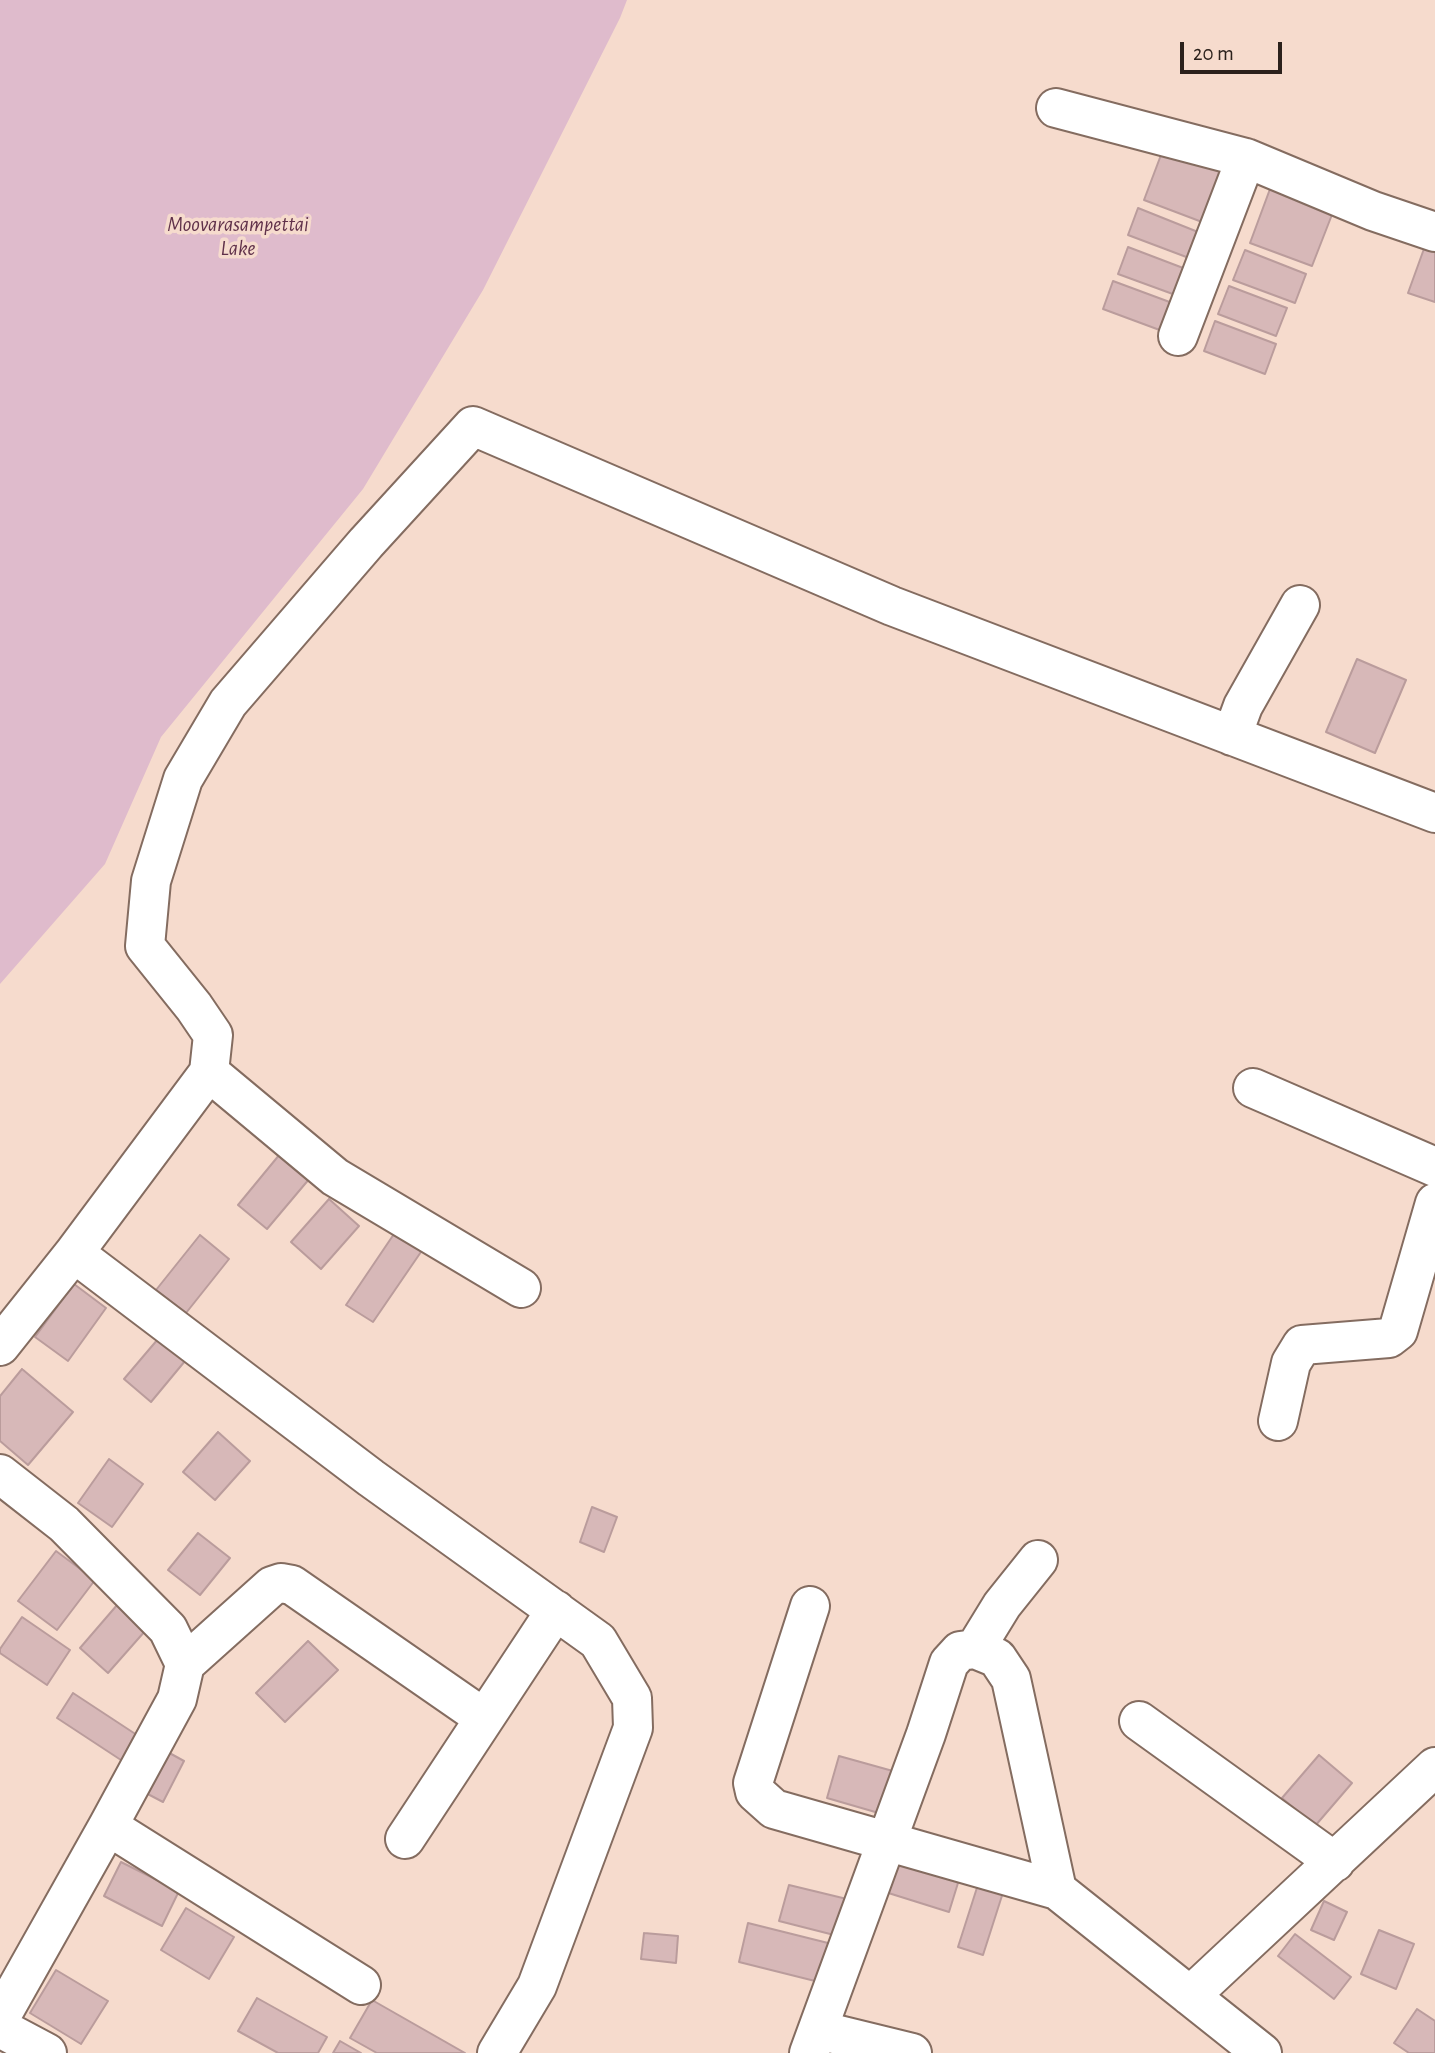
<!DOCTYPE html>
<style>
body{margin:0}
#map{position:relative;width:1435px;height:2053px;overflow:hidden;background:#f6dbcd;font-family:"Alegreya Sans",sans-serif}
canvas{display:block}
.scale{position:absolute;left:1180px;top:42px;width:102px;height:32px;box-sizing:border-box;border:4px solid #2b211c;border-top:0;padding-left:9px;font-size:21px;line-height:24px;white-space:nowrap;color:#2b211c;-webkit-text-stroke:5px #f6dbcd;paint-order:stroke}
</style>
<div id="map">
<canvas width="1435" height="2053"></canvas>
<div class="scale">20 m</div>
</div>
<script>
const c = document.querySelector('canvas').getContext('2d');
c.lineJoin = 'round';
function paint(path, color) {
  c.fillStyle = color;
  c.fill(path, 'evenodd');
}
function poly(rows) {
  const path = new Path2D();
  for (const r of rows) {
    path.moveTo(r[0], r[1]);
    for (let i = 2; i < r.length; i += 2) path.lineTo(r[i], r[i + 1]);
  }
  return path;
}
function trace(path, color, width, dash) {
  c.strokeStyle = color;
  c.lineWidth = width;
  c.lineCap = dash ? 'butt' : 'round';
  c.setLineDash(dash || []);
  c.stroke(path);
}
function label(font, color, halo, rows, align = 'center') {
  c.font = font + ' "Alegreya Sans",sans-serif';
  c.lineWidth = 7;
  c.setLineDash([]);
  c.textBaseline = 'middle';
  c.strokeStyle = halo;
  c.fillStyle = color;
  for (const [text, x, y, turn = 0] of rows) {
    c.save();
    c.translate(x, y);
    c.rotate((+turn || 0) * Math.PI / 180);
    c.textAlign = isNaN(turn) ? turn : align;
    if (halo) c.strokeText(text, 0, 0);
    c.fillText(text, 0, 0);
    c.restore();
  }
}
paint(poly([
 [0,0,627,0,620,18,483,290,363,489,161,737,105,864,0,984]
]), '#dfbbcc');
const building = poly([
 [1164,147,1230,172,1210,225,1144,200,1164,147],
 [1270,189,1333,212,1312,266,1250,243,1270,189],
 [1138,208,1198,232,1189,258,1128,235,1138,208],
 [1425,246,1435,250,1435,302,1408,293,1425,246],
 [1128,247,1191,271,1181,297,1118,274,1128,247],
 [1245,250,1306,274,1295,303,1233,280,1245,250],
 [1113,281,1175,304,1165,332,1103,309,1113,281],
 [1229,286,1287,308,1276,336,1218,314,1229,286],
 [1215,321,1276,344,1265,374,1204,351,1215,321],
 [1357,659,1406,680,1375,753,1326,732,1357,659],
 [280,1154,310,1178,267,1229,238,1205,280,1154],
 [329,1199,359,1226,321,1269,291,1242,329,1199],
 [396,1231,423,1249,373,1322,346,1305,396,1231],
 [200,1235,229,1259,186,1313,156,1290,200,1235],
 [74,1284,106,1308,68,1361,35,1337,74,1284],
 [158,1339,185,1361,151,1402,124,1379,158,1339],
 [22,1369,73,1412,28,1465,0,1441,0,1396,22,1369],
 [218,1432,250,1461,215,1500,183,1472,218,1432],
 [109,1459,143,1484,112,1527,78,1503,109,1459],
 [592,1507,617,1517,604,1552,580,1542,592,1507],
 [198,1533,230,1558,200,1595,168,1570,198,1533],
 [56,1551,95,1580,57,1630,18,1601,56,1551],
 [124,1597,153,1622,108,1673,80,1648,124,1597],
 [22,1617,70,1650,47,1685,0,1653,0,1649,22,1617],
 [308,1641,338,1670,285,1722,256,1693,308,1641],
 [73,1693,143,1739,127,1764,57,1718,73,1693],
 [164,1750,184,1761,163,1802,142,1791,164,1750],
 [1319,1755,1352,1783,1315,1826,1282,1798,1319,1755],
 [839,1756,900,1773,889,1816,827,1798,839,1756],
 [895,1849,962,1870,949,1912,882,1891,895,1849],
 [121,1862,179,1891,162,1926,104,1896,121,1862],
 [982,1872,1007,1880,983,1955,958,1947,982,1872],
 [789,1885,851,1900,842,1937,779,1921,789,1885],
 [1324,1901,1347,1912,1334,1940,1311,1930,1324,1901],
 [186,1908,234,1937,209,1979,161,1950,186,1908],
 [748,1923,840,1946,831,1985,739,1962,748,1923],
 [1379,1930,1414,1944,1396,1989,1361,1974,1379,1930],
 [644,1933,678,1936,676,1963,641,1959,644,1933],
 [1295,1934,1351,1977,1334,1999,1278,1956,1295,1934],
 [56,1970,108,2001,81,2044,30,2013,56,1970],
 [257,1998,327,2037,318,2053,278,2053,238,2031,257,1998],
 [372,2000,465,2053,377,2053,350,2038,372,2000],
 [1417,2009,1435,2021,1435,2053,1409,2053,1394,2043,1417,2009],
 [340,2041,361,2053,333,2053,340,2041]
]);
paint(building, '#d7b8b8');
trace(building, '#ba9c9c', 2);
const minor = poly([
 [1056,108,1246,158,1373,211,1435,232],
 [1178,336,1246,158],
 [1232,736,1243,706,1300,605],
 [209,1072,213,1035,194,1007,145,946,151,881,183,779,228,703,366,543,473,426,892,606,1435,813],
 [1253,1088,1435,1167],
 [74,1253,209,1072,335,1177,521,1288],
 [0,1346,74,1253,371,1478,598,1641,632,1698,633,1728,537,1986,497,2053],
 [1278,1421,1291,1363,1302,1345,1389,1338,1398,1331,1435,1203],
 [0,1474,64,1524,168,1629,185,1664,177,1699,108,1826,0,2018],
 [810,1606,753,1783,755,1792,774,1809,1057,1890],
 [975,1649,1002,1605,1038,1560],
 [185,1664,272,1586,281,1583,292,1585,484,1718],
 [1139,1721,1335,1862],
 [108,1826,361,1985],
 [405,1839,556,1610],
 [1190,1996,1435,1767],
 [0,2028,47,2053],
 [818,2030,912,2053],
 [809,2053,926,1734,949,1663,960,1651,975,1649,997,1658,1011,1679,1057,1890,1262,2053]
]);
trace(minor, '#846c60', 42);
trace(minor, '#fff', 38);
label('italic 21px', '#60314a', '#f6dbcd', [
 ["Moovarasampettai",238,225],
 ["Lake",238,249]
]);
</script>
